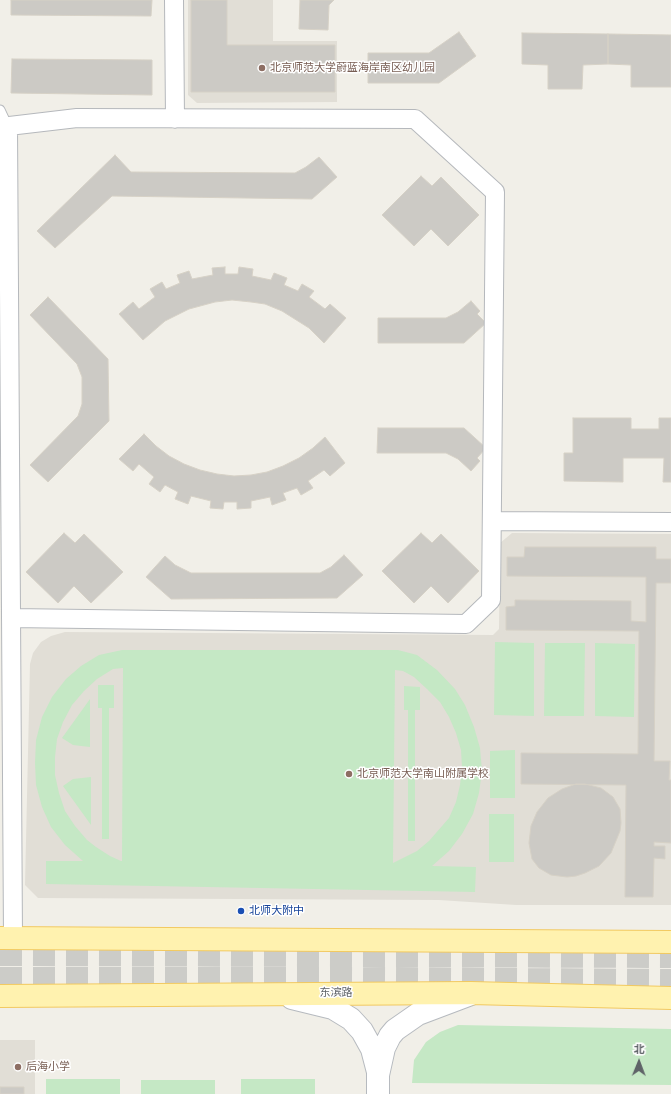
<!DOCTYPE html>
<meta charset="utf-8">
<style>
body{margin:0}
#map{position:relative;width:671px;height:1094px;overflow:hidden;background:#f1efe8;font-family:Karla,"Noto Sans SC",sans-serif}
canvas{display:block}
.north{position:absolute;left:619px;top:1042px;width:40px;height:40px;-webkit-text-stroke:3px #fff;paint-order:stroke;rotate:1deg;font-size:11px;font-weight:700;line-height:16px;text-align:center;color:#5f6368}
.north::after{content:'';display:block;margin:auto;width:14px;height:18px;background:#5f6368;clip-path:polygon(50% 0,100% 100%,50% 72%,0 100%)}
</style>
<div id="map">
<canvas width="671" height="1094"></canvas>
<div class="north">北</div>
</div>
<script>
const c = document.querySelector('canvas').getContext('2d');
c.lineJoin = 'round';
function paint(path, color) {
  c.fillStyle = color;
  c.fill(path, 'evenodd');
}
function poly(rows) {
  const path = new Path2D();
  for (const r of rows) {
    path.moveTo(r[0], r[1]);
    for (let i = 2; i < r.length; i += 2) path.lineTo(r[i], r[i + 1]);
  }
  return path;
}
function trace(path, color, width, dash) {
  c.strokeStyle = color;
  c.lineWidth = width;
  c.lineCap = dash ? 'butt' : 'round';
  c.setLineDash(dash || []);
  c.stroke(path);
}
function label(font, color, halo, rows, align = 'center') {
  c.font = font + ' Karla,"Noto Sans SC",sans-serif';
  c.lineWidth = 3;
  c.setLineDash([]);
  c.textBaseline = 'middle';
  c.strokeStyle = halo;
  c.fillStyle = color;
  for (const [text, x, y, turn = 0] of rows) {
    c.save();
    c.translate(x, y);
    c.rotate((+turn || 0) * Math.PI / 180);
    c.textAlign = isNaN(turn) ? turn : align;
    if (halo) c.strokeText(text, 0, 0);
    c.fillText(text, 0, 0);
    c.restore();
  }
}
paint(poly([
 [188,0,273,0,273,41,337,41,337,102,197,103,188,95],
 [512,533,671,534,671,905,516,905,439,900,38,898,25,885,30,664,33,653,41,642,51,636,65,632,493,635,499,629,500,543],
 [0,1040,35,1040,35,1094,0,1094]
]), '#e1ded6');
paint(poly([
 [495,642,534,643,534,716,494,715],
 [545,643,585,643,584,716,544,716],
 [595,643,635,644,634,717,595,716],
 [122,650,398,650,417,655,437,670,455,689,465,705,474,727,480,748,482,771,479,793,473,814,462,834,449,851,432,866,476,867,475,892,46,884,46,861,83,861,65,845,51,827,42,807,36,785,35,763,36,740,42,717,52,697,66,679,81,666,99,655],
 [123,668,122,861,121,861,110,856,96,847,87,840,75,826,65,811,59,793,55,775,55,757,57,739,63,722,72,705,84,691,97,679,113,669],
 [395,670,403,671,414,677,427,689,440,702,449,717,456,733,461,750,462,767,460,785,456,802,449,818,429,841,417,851,393,863],
 [98,685,114,685,114,708,109,708,109,839,102,839,102,708,98,708],
 [404,686,420,687,420,710,415,710,415,841,408,841,408,710,404,710],
 [90,699,90,747,73,745,62,738],
 [515,750,515,798,490,798,490,751],
 [91,777,91,825,63,786,73,779],
 [489,814,514,814,514,862,489,862],
 [458,1025,671,1029,671,1085,412,1083,414,1060,426,1042,440,1032],
 [46,1079,120,1079,120,1094,46,1094],
 [241,1079,315,1079,315,1094,241,1094],
 [141,1080,215,1080,215,1094,141,1094]
]), '#c5e8c5');
const building = poly([
 [11,0,152,0,151,16,11,15,11,0],
 [191,0,227,0,227,45,335,45,335,92,191,92,191,0],
 [300,0,334,0,329,5,328,30,299,29,300,0],
 [459,32,476,56,439,83,368,83,368,53,429,53,459,32],
 [522,33,608,34,608,64,583,65,582,89,548,89,548,65,522,64,522,33],
 [608,34,671,35,671,87,631,87,631,65,608,64,608,34],
 [12,59,152,60,152,95,11,93,12,59],
 [115,155,131,172,295,173,306,167,319,157,337,177,312,199,112,196,55,248,37,231,115,155],
 [421,176,432,186,441,177,479,215,448,246,431,229,414,246,382,215,421,176],
 [225,267,225,274,238,274,239,267,253,269,252,276,271,280,274,273,287,278,284,285,298,291,302,284,314,291,309,297,325,309,330,304,346,318,324,343,309,328,282,311,265,304,251,302,232,300,215,302,189,309,165,321,143,340,119,314,133,302,139,309,155,297,150,289,162,282,166,289,180,283,177,275,189,271,192,279,213,275,212,268,225,267],
 [48,297,108,359,109,421,48,482,30,465,78,416,82,404,82,377,77,364,30,315,48,297],
 [471,301,480,311,477,314,486,323,464,343,378,343,378,318,446,318,458,312,471,301],
 [573,418,631,418,631,429,659,429,659,418,671,418,671,482,663,482,664,458,623,458,623,482,564,481,564,453,573,453,573,418],
 [378,428,464,428,486,448,477,458,480,461,471,471,458,459,446,453,377,453,378,428],
 [144,434,156,446,169,456,184,464,200,470,217,474,234,476,251,475,267,472,283,466,299,458,313,448,325,437,345,463,330,476,324,470,308,481,313,488,301,495,297,488,283,493,286,500,272,505,270,497,251,501,251,508,237,509,237,502,224,502,223,509,210,508,211,501,191,496,188,504,175,499,178,492,165,485,160,492,149,484,154,477,139,464,133,471,119,459,144,434],
 [64,533,75,543,84,534,123,572,91,603,74,586,58,603,26,572,64,533],
 [421,533,432,543,441,534,479,571,448,603,431,586,414,603,382,571,421,533],
 [525,547,656,547,656,559,671,559,671,583,656,583,654,761,670,761,669,780,671,780,671,843,654,842,654,846,665,846,665,859,654,858,653,897,625,897,626,785,521,784,521,753,638,754,639,631,506,630,506,607,515,606,515,600,631,601,631,621,646,622,646,577,507,576,507,557,524,557,525,547],
 [344,555,363,575,337,598,171,599,146,577,165,556,175,565,191,573,320,573,331,567,344,555],
 [576,784,585,784,601,788,613,797,620,809,621,823,620,831,611,853,599,866,585,873,576,876,567,877,551,875,539,868,532,859,529,843,531,826,537,812,548,798,562,789,576,784],
 [0,1087,24,1087,24,1094,0,1094,0,1087]
]);
paint(building, '#cccac5');
trace(building, '#d6d1c6', 1);
trace(poly([
 [0,955,671,957],
 [0,978,335,978,671,980]
]), '#ccccc8', 22, [22, 11]);
const lane = poly([
 [0,110,8,127]
]);
const street = poly([
 [174,0,175,119],
 [0,127,77,118,415,119,495,192,491,600,466,624,11,618],
 [8,127,13,938],
 [492,521,671,522]
]);
const secondary = poly([
 [292,998,333,1008,351,1019,362,1031,372,1049,378,1072],
 [378,1094,378,1075,384,1048,390,1036,395,1030,418,1014,471,994]
]);
const primary = poly([
 [0,938,671,942],
 [0,996,471,993,671,998]
]);
trace(lane, '#b5b8bc', 11);
trace(street, '#b5b8bc', 20);
trace(secondary, '#b6babf', 24);
trace(primary, '#f2c960', 24);
trace(lane, '#fff', 9);
trace(street, '#fff', 18);
trace(secondary, '#fff', 22);
trace(primary, '#fff2af', 22);
for (const [x, y, r, color] of [
 [262,68,4,"#8d6e63"],
 [349,774,4,"#8d6e63"],
 [241,911,4,"#1a4fb4"],
 [18,1067,4,"#8d6e63"]
]) {
  const dot = new Path2D();
  dot.arc(x, y, r, 0, 2 * Math.PI);
  c.fillStyle = color;
  c.fill(dot);
  trace(dot, '#fff', 1.5);
}
label('11px', '#785e54', '#fff', [
 ["北京师范大学蔚蓝海岸南区幼儿园",270,68],
 ["北京师范大学南山附属学校",357,774],
 ["后海小学",26,1067]
], 'left');
label('11px', '#164399', '#fff', [
 ["北师大附中",249,911]
], 'left');
label('11px', '#5f6368', '#fff', [
 ["东滨路",336,993]
]);
</script>
